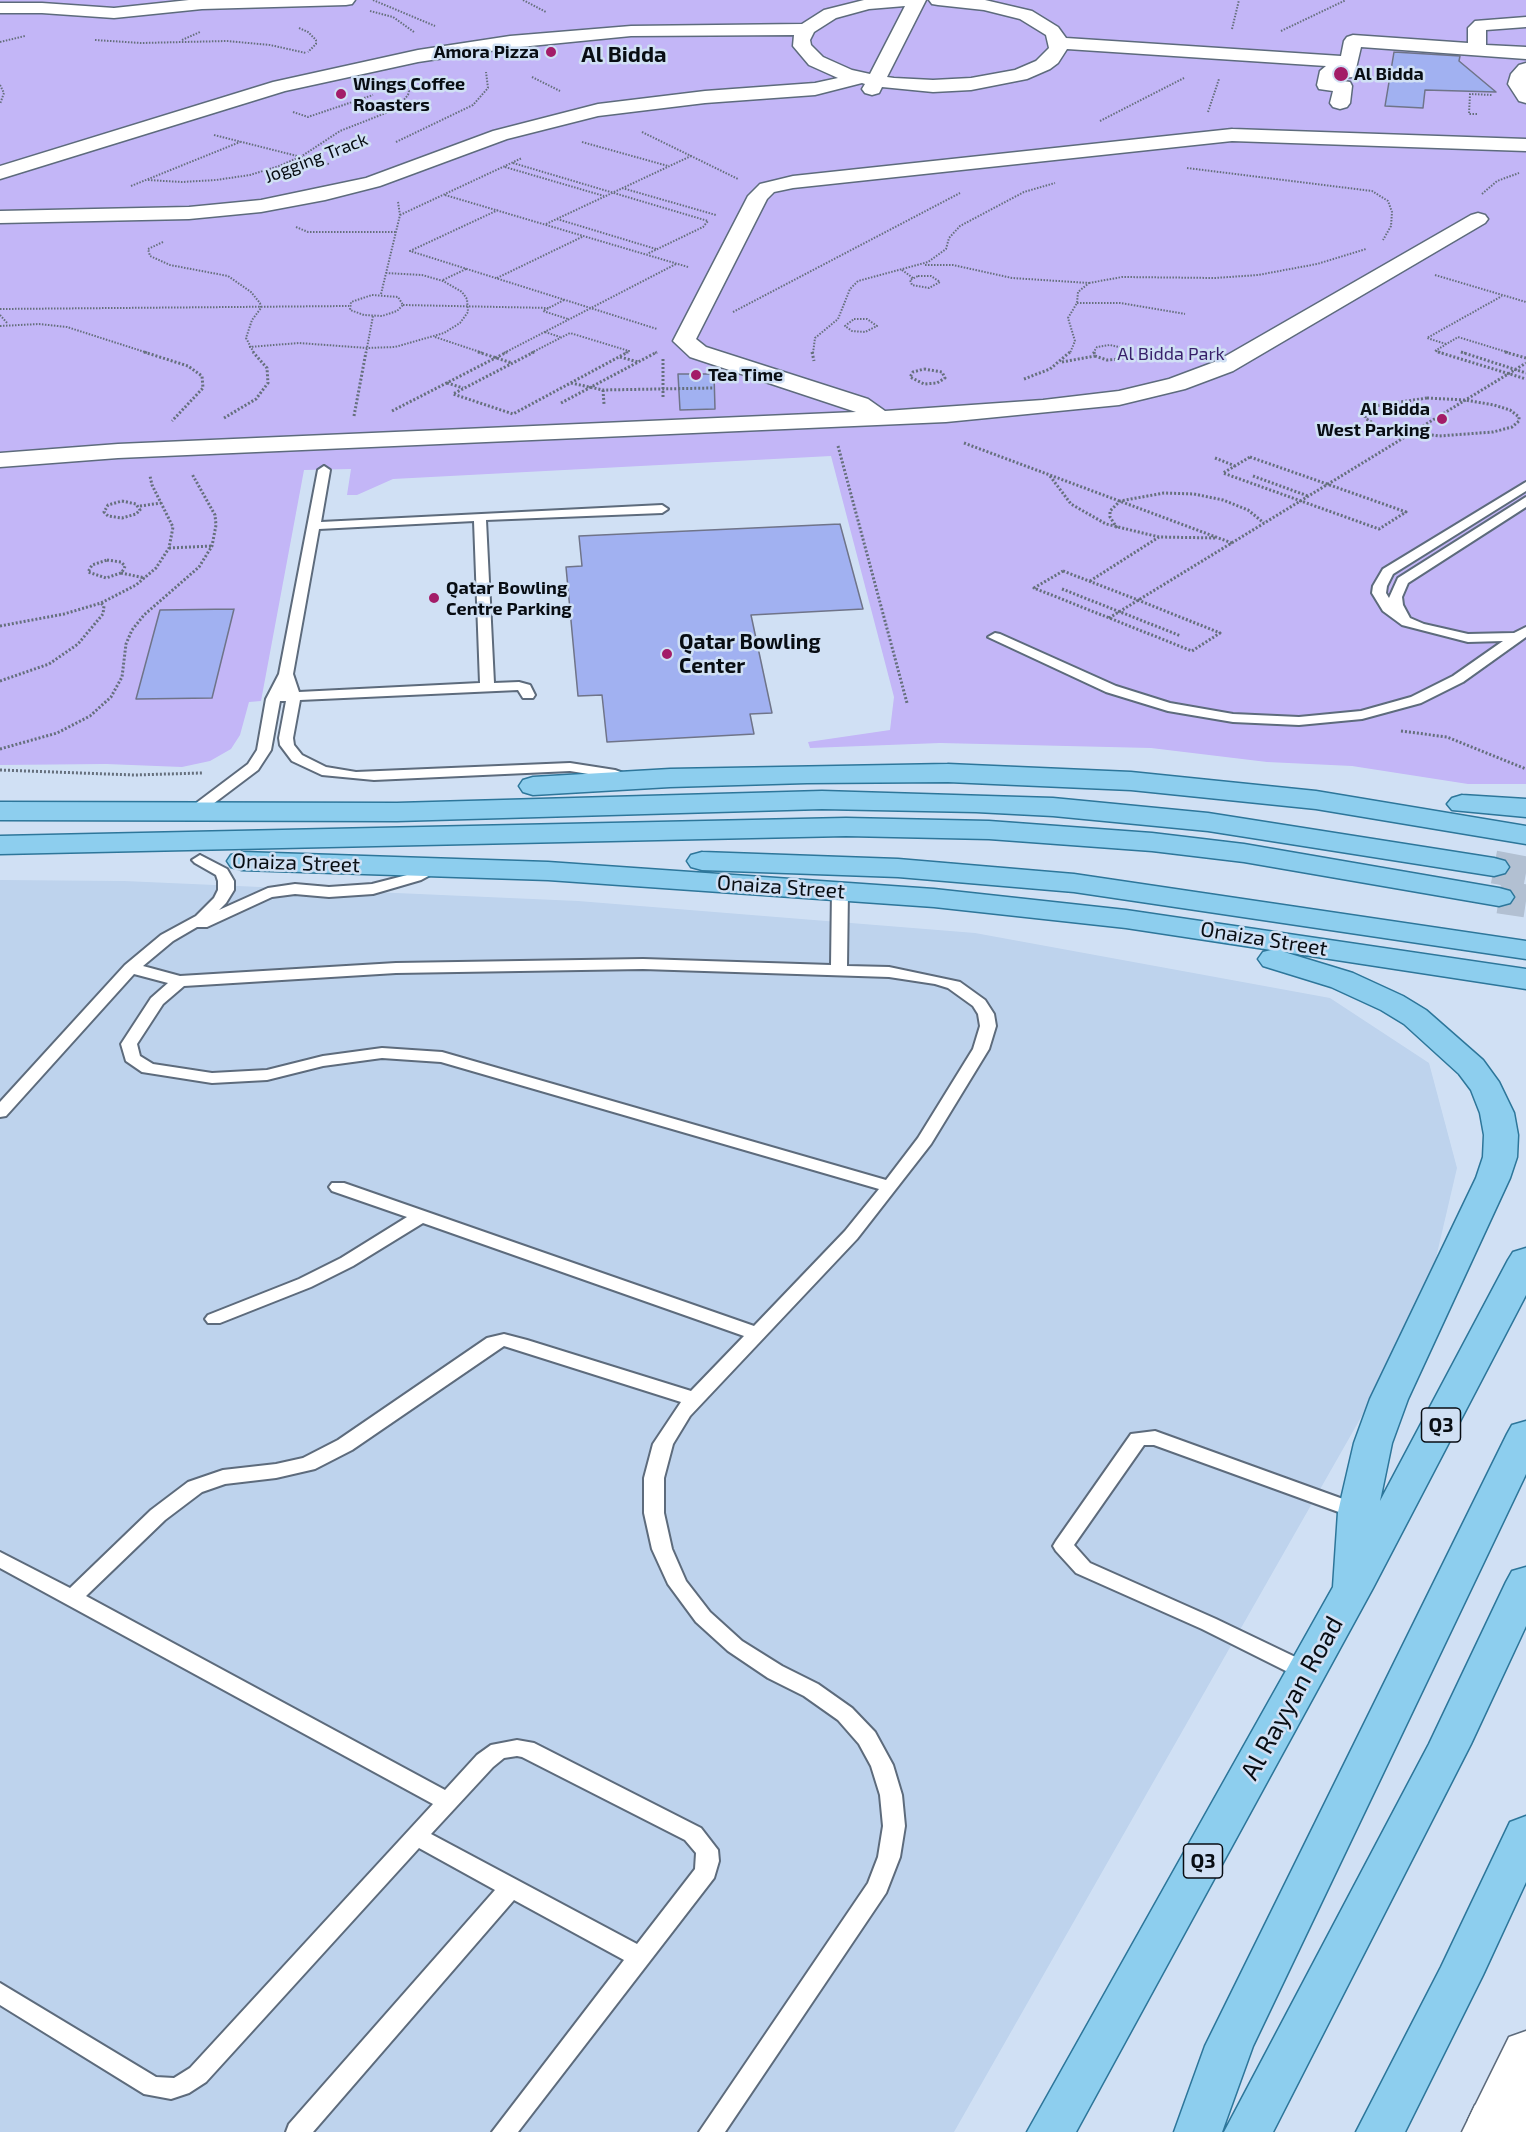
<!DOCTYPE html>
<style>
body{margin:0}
canvas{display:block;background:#d0e0f4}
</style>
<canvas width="1526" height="2132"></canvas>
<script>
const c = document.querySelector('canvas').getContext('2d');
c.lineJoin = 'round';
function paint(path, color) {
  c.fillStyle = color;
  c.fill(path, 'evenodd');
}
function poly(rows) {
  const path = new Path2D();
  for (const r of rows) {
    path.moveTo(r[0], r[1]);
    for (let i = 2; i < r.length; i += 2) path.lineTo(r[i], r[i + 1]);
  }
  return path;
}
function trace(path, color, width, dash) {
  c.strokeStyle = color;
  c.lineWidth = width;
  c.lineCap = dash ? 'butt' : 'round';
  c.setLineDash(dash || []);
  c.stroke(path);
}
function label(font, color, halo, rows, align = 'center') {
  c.font = font + ' "Exo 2",sans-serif';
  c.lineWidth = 5;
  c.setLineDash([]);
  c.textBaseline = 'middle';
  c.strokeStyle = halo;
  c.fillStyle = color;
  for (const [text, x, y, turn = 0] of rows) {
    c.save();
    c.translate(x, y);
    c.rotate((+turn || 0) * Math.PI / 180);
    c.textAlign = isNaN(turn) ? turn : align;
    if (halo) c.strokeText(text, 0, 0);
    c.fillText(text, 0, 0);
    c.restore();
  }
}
paint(poly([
 [0,880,124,881,578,901,975,933,1330,998,1429,1063,1457,1168,1425,1305,954,2132,0,2132]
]), '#bed3ed');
paint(poly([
 [0,0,1526,0,1526,784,1468,784,1352,766,1267,762,1151,748,940,743,810,748,808,742,890,730,894,697,831,456,393,479,357,495,347,495,351,469,304,470,261,701,249,702,240,735,231,749,210,761,182,767,106,764,0,765]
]), '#c3b6f7');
const building = poly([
 [1394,52,1460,56,1459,61,1496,92,1425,90,1423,108,1385,106,1394,52],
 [678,374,714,374,715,409,680,410,678,374],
 [840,524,863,609,751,615,772,713,750,714,754,734,607,742,602,695,578,696,566,567,582,566,579,536,840,524],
 [234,609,212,698,136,699,160,610,234,609]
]);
paint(building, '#a1b1f1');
trace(building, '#6f7489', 1.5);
trace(poly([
 [1494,867,1526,873],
 [1499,897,1526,901]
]), '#b2c0d2', 33, [33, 16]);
const lane = poly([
 [324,466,330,470,321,522,662,505,668,509,662,513,486,520,494,683,519,682,530,685,535,695,533,698,523,698,518,690,300,700,293,738,294,745,302,755,326,767,356,772,570,763,615,770,634,777,636,780,634,783,629,784,607,777,570,771,374,780,322,775,292,761,280,745,279,738,286,701,280,701,271,750,258,770,197,816,187,816,185,813,187,810,248,764,257,750,266,699,279,674,318,470,324,466],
 [474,521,480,683,299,692,293,674,319,529,474,521],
 [1526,482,1526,491,1393,574,1387,586,1386,593,1389,598,1398,578,1526,497,1526,507,1408,583,1402,597,1403,605,1410,618,1424,624,1468,634,1514,633,1526,627,1526,637,1463,682,1421,703,1362,719,1299,725,1233,722,1168,711,1106,692,988,637,995,633,1000,634,1116,686,1170,703,1233,714,1299,717,1361,711,1411,697,1453,676,1503,641,1468,642,1402,625,1383,611,1372,593,1373,586,1383,569,1526,482],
 [200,855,227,869,234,881,234,890,226,903,219,910,268,888,295,884,329,887,372,884,411,874,437,862,445,867,421,880,373,894,329,897,295,894,272,897,207,927,197,927,173,941,143,966,180,976,396,963,643,959,831,965,832,890,840,885,848,890,847,966,889,967,960,982,985,1000,994,1014,996,1026,989,1049,931,1144,857,1239,690,1416,673,1444,664,1478,664,1513,672,1549,686,1581,710,1612,742,1641,782,1666,818,1684,852,1708,875,1732,893,1765,902,1795,905,1826,900,1857,886,1893,725,2132,699,2132,868,1883,878,1857,883,1826,880,1795,871,1766,859,1744,838,1720,804,1696,768,1678,728,1651,696,1622,668,1584,652,1549,644,1513,644,1478,653,1444,681,1402,504,1346,352,1450,315,1469,276,1478,225,1484,202,1492,165,1520,86,1596,445,1790,477,1755,491,1745,517,1740,534,1743,701,1828,718,1850,719,1861,714,1878,518,2132,492,2132,624,1960,514,1900,313,2132,286,2132,289,2124,495,1890,419,1848,206,2082,189,2093,171,2099,144,2094,0,2005,0,1983,156,2077,174,2078,190,2068,433,1804,0,1568,0,1552,70,1588,151,1510,188,1482,223,1470,276,1464,303,1458,338,1440,487,1338,504,1334,527,1340,691,1391,744,1336,423,1223,353,1266,311,1287,220,1323,208,1323,205,1319,208,1315,299,1279,341,1258,407,1217,332,1191,329,1187,332,1183,344,1183,754,1326,845,1231,879,1189,441,1062,382,1058,323,1066,267,1080,212,1083,142,1072,126,1061,121,1044,151,998,168,983,134,974,6,1116,0,1117,0,1102,125,965,161,935,196,916,214,898,218,890,218,881,216,875,195,863,192,860,200,855],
 [643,969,889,977,935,984,948,988,973,1006,978,1014,980,1026,973,1049,918,1138,886,1180,442,1052,382,1048,323,1056,267,1070,212,1073,153,1064,140,1056,137,1044,163,1004,184,986,396,973,643,969],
 [517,1756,522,1757,685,1840,696,1853,695,1869,637,1944,431,1834,493,1767,504,1758,517,1756],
 [1155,1431,1365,1507,1368,1512,1365,1517,1358,1519,1154,1445,1144,1445,1074,1545,1090,1563,1216,1619,1314,1666,1317,1672,1314,1678,1307,1680,1300,1678,1202,1629,1076,1573,1056,1551,1053,1546,1056,1541,1131,1434,1155,1431]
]);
const street = poly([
 [189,0,355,0,352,4,346,5,202,9,114,18,42,13,0,13,0,3,42,3,114,8,189,0],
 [864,0,926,0,887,77,894,78,933,80,971,78,1015,70,1036,61,1049,48,1046,35,1020,19,984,10,938,5,932,4,929,0,985,0,1032,11,1058,27,1066,38,1341,56,1344,41,1347,37,1353,35,1468,43,1468,28,1475,21,1526,17,1526,27,1486,30,1486,45,1526,47,1526,59,1361,47,1354,77,1337,78,1337,80,1350,82,1352,86,1350,103,1347,107,1340,109,1333,107,1330,103,1333,91,1319,89,1317,85,1320,71,1326,66,1067,49,1058,63,1050,69,1027,79,971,90,933,92,882,87,879,93,872,95,865,93,862,89,865,84,862,83,815,95,705,103,598,116,507,139,380,186,325,200,261,212,189,219,0,223,0,211,189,207,261,200,366,178,493,131,598,104,705,91,815,83,838,78,809,65,793,46,794,35,631,36,510,48,418,62,285,91,0,179,0,166,273,82,418,50,510,36,631,26,802,24,824,10,864,0],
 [905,6,870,74,852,70,823,57,811,45,810,40,814,32,836,18,869,9,905,6],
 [1526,63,1526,103,1519,101,1508,84,1511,74,1519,65,1526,63],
 [1232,129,1526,139,1526,151,1232,141,793,188,774,192,767,199,696,339,706,347,868,399,885,411,1043,400,1119,391,1169,379,1217,361,1471,215,1478,213,1485,215,1488,219,1485,223,1233,371,1185,389,1119,405,946,422,118,458,0,467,0,453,118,444,856,412,690,357,673,341,748,196,760,184,793,176,1232,129],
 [1526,2031,1526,2100,1510,2132,1462,2132,1509,2037,1526,2031]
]);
const secondary = poly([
 [1526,2095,1526,2132,1474,2132,1468,2120,1475,2105,1492,2099,1526,2095]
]);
const primary = poly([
 [948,764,1131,772,1316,791,1526,826,1526,844,1316,809,1131,790,948,782,807,783,670,787,533,795,523,792,519,786,523,780,533,777,670,769,948,764],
 [822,791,1053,798,1208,813,1494,858,1505,861,1509,867,1505,873,1494,876,1208,831,1053,816,976,812,822,809,397,821,0,820,0,802,397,803,822,791],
 [1462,795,1526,799,1526,817,1452,810,1447,804,1452,798,1462,795],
 [846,818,989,821,1152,833,1244,844,1499,888,1510,891,1514,897,1510,903,1499,906,1244,862,1152,851,989,839,846,836,0,854,0,836,846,818],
 [242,852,548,862,934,889,1126,910,1526,969,1526,989,1284,952,1353,973,1403,996,1426,1010,1483,1060,1499,1082,1514,1113,1518,1135,1517,1157,1510,1178,1408,1399,1392,1443,1380,1501,1508,1260,1513,1252,1526,1248,1526,1295,1373,1588,1076,2132,1027,2132,1333,1587,1338,1512,1354,1443,1370,1399,1476,1178,1483,1157,1484,1135,1480,1113,1471,1090,1459,1074,1404,1024,1381,1010,1331,987,1263,966,1258,959,1263,952,1271,950,1126,928,934,907,548,880,242,870,231,867,227,861,231,855,242,852],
 [702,852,898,859,1074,874,1526,941,1526,959,1074,892,898,877,702,870,691,867,687,861,691,855,702,852],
 [1526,1421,1526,1474,1253,2046,1222,2132,1174,2132,1205,2046,1507,1434,1512,1425,1526,1421],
 [1526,1567,1526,1626,1471,1744,1273,2132,1224,2132,1429,1744,1506,1582,1512,1571,1526,1567],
 [1526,1816,1526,1882,1483,1975,1405,2132,1356,2132,1441,1967,1510,1822,1526,1816]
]);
trace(lane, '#5d6b7c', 4);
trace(street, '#5d6b7c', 3);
trace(secondary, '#5d6b7c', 3);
trace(primary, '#2d769a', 3);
trace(poly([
 [373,0,435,26],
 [523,0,546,12],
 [370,11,393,17,414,32],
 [299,28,308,32,316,40,316,44,308,52],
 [1232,29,1239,0],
 [1281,31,1346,0],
 [95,40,141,43,227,41,270,45,306,53],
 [182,40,200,32],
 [0,42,25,36],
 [532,77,560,91],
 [0,85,4,93,0,104],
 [293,112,308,117,373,95],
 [1208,112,1219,79],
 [1477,114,1469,114,1470,94,1492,95],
 [1100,121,1184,78],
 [642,132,738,179],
 [214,135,329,164],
 [396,142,473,105,488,88,486,72],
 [582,142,668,166],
 [513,163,708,221,703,227,647,254],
 [505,167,604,196],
 [1187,168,1372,191,1388,201,1392,212,1391,226,1383,240],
 [148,180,182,182,216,180,250,175,279,166,302,156,340,131,396,109,408,95,409,91,404,85],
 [131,186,240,142],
 [622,188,716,215],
 [1482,194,1497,181,1519,173],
 [445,195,688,267],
 [498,210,410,251,657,329],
 [400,215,522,158],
 [557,219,656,249],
 [546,224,691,156],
 [296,227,308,232,397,232],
 [163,242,148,249,150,256,170,265,228,276,251,292,260,303,261,308,252,320,246,338,254,353],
 [925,265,953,265,1012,278,1089,283,1078,292,1077,303,1068,318,1075,341,1070,353],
 [902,270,913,278],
 [1435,275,1526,302],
 [918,276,931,276,940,282,929,288,912,285,910,280,918,276],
 [497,278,584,236],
 [443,280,466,269],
 [1089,283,1122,277,1215,278,1258,275,1317,264,1366,249],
 [381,294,400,215,398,202],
 [372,295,398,297,403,305,397,311,382,316,364,315,350,310,351,302,372,295],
 [564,300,543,311,568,319],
 [1077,303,1120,303,1185,314],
 [403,305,549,308],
 [0,309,349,306],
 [733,312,960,193],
 [0,315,8,324],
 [854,319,867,319,877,326,865,332,852,331,845,326,854,319],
 [0,326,39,324,67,327,148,353],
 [545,332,560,337],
 [435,337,483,353],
 [1446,344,1427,338,1502,296],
 [249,347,299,343,367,348,395,347,444,333,460,323,468,312,467,299,462,292,443,281,422,275,386,273],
 [1435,351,1458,337,1510,353],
 [1436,351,1443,353],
 [1461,352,1465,353],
 [366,353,373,316],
 [504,353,676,264],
 [531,353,570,333,629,351,625,353],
 [655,353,657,352],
 [813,353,815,338,838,319,850,289,858,281,928,262,946,249,949,238,960,226,1024,192,1055,183],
 [1093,353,1097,347,1110,345,1123,348,1127,353]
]), '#656f7c', 2, [1.5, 1.5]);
trace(poly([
 [144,352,188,366,202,376,203,388,172,421],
 [478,352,512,363],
 [534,352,453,394,513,414,628,352],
 [812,352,814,361],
 [1094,352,1095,356,1107,360,1121,359,1128,354,1126,352],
 [1438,352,1526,379],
 [1461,352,1526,373],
 [1505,352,1526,358],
 [620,357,638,362],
 [663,359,663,399],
 [1062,362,1095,356],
 [924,369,942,372,945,378,937,383,924,384,910,377,913,372,924,369],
 [1024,379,1050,369,1070,352],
 [447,383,463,388],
 [571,383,603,390,713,388],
 [603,390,604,404],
 [1427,398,1465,400,1494,405,1510,410,1519,417,1519,421,1512,427,1493,432,1439,436,1379,427,1365,418,1366,411,1374,406,1427,398],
 [561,403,657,352],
 [392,411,507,352],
 [354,416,366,352],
 [224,418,256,399,268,383,267,368,253,352],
 [964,443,1232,543],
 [838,446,907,703],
 [1250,457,1327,484,1406,512,1379,529,1223,473,1250,457],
 [1215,458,1235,466],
 [1050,476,1071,504,1106,524,1159,537,1217,538],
 [1253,476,1308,496],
 [122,501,136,504,140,510,136,514,122,518,108,516,104,512,108,505,122,501],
 [140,506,161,503],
 [1117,528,1110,517,1110,511,1120,501,1164,493,1194,494,1223,500,1248,510,1264,523],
 [169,548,212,546],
 [107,560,121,562,125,566,124,569,121,573,106,578,88,572,92,565,107,560],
 [1063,571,1138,600,1220,633,1192,651,1034,588,1063,571],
 [121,573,145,578],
 [1090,581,1159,537],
 [1062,589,1181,636],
 [1109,618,1526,363],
 [0,626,64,614,101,603,136,585,156,568,169,548,173,527,152,485,150,476],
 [0,681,49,664,78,644,103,614,104,606,101,603],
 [1401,731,1447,737,1526,769],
 [0,749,57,733,90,716,111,697,122,677,126,644,132,630,144,615,199,567,212,546,216,525,215,515,192,474],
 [0,770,134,775,202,773]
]), '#656f7c', 3, [2, 2]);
paint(lane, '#fff');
paint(street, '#fff');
paint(secondary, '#fff');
paint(primary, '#8dceee');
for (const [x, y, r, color] of [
 [551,52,6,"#a31c68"],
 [1341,74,8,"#a31c68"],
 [341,94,6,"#a31c68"],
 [696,375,6,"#a31c68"],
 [1442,419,6,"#a31c68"],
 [434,598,6,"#a31c68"],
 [667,654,6,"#a31c68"]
]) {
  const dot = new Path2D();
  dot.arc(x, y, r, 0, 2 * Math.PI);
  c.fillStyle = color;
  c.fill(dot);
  trace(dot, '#d0e0f4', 2);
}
label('bold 18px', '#080d13', '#d0e0f4', [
 ["Amora Pizza",539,52,"right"],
 ["Al Bidda",1354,74],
 ["Wings Coffee",353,84],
 ["Roasters",353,105],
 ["Tea Time",708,375],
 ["Al Bidda",1430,409,"right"],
 ["West Parking",1430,430,"right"],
 ["Qatar Bowling",446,588],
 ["Centre Parking",446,609]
], 'left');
label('18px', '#080d13', '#d0e0f4', [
 ["Jogging Track",316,158,-21]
]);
label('18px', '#371f69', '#d0e0f4', [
 ["Al Bidda Park",1171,354]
]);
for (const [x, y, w] of [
 [1441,1425,39],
 [1203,1861,39]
]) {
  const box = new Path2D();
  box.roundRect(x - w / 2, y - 17, w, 34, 4.5);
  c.fillStyle = '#d0e0f4';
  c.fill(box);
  trace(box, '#080d13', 1.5);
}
label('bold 20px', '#080d13', null, [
 ["Q3",1441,1425],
 ["Q3",1203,1861]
]);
label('bold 21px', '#080d13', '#d0e0f4', [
 ["Qatar Bowling",679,642],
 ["Center",679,666]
], 'left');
label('21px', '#080d13', '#d0e0f4', [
 ["Onaiza Street",296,863,2],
 ["Onaiza Street",781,887,4],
 ["Onaiza Street",1264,939,9]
]);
label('bold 22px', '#080d13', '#d0e0f4', [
 ["Al Bidda",624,55]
]);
label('26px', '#080d13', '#d0e0f4', [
 ["Al Rayyan Road",1292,1698,-61]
]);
</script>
